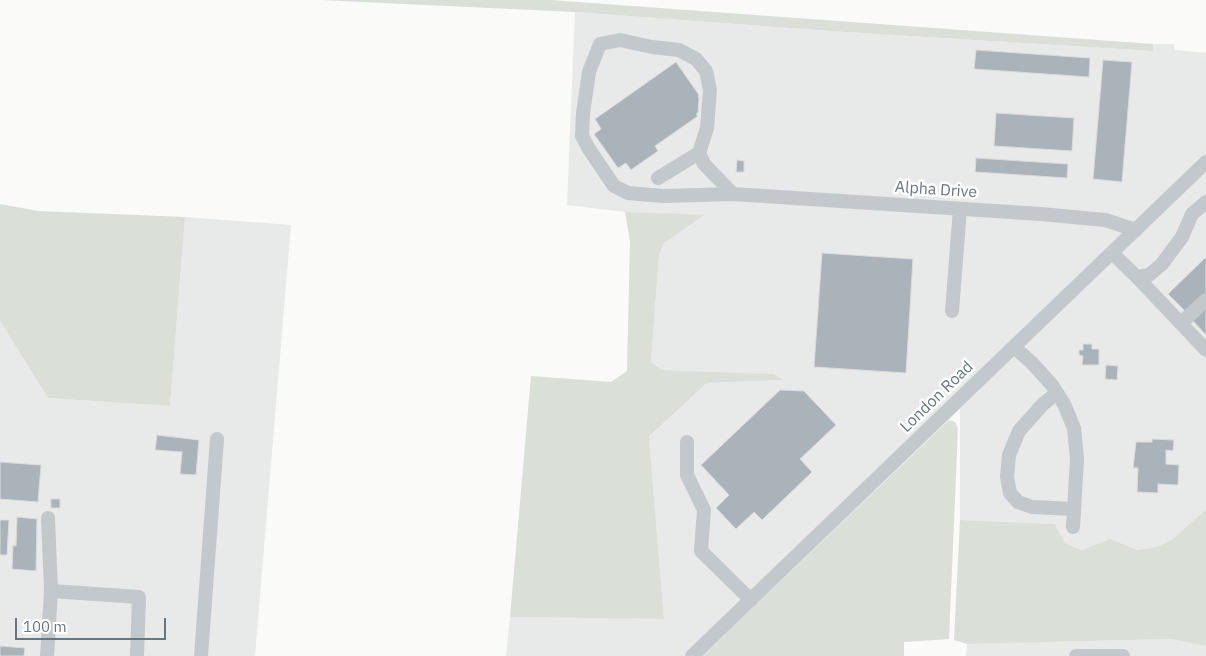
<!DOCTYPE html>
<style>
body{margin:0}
#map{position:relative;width:1206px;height:656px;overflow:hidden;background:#fafaf8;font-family:"IBM Plex Sans",sans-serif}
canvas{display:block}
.scale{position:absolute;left:15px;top:618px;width:151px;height:22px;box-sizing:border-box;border:2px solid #657683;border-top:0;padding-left:6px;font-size:15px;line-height:18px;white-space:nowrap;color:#657683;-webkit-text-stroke:4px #fff;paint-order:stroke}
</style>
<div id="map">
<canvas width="1206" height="656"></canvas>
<div class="scale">100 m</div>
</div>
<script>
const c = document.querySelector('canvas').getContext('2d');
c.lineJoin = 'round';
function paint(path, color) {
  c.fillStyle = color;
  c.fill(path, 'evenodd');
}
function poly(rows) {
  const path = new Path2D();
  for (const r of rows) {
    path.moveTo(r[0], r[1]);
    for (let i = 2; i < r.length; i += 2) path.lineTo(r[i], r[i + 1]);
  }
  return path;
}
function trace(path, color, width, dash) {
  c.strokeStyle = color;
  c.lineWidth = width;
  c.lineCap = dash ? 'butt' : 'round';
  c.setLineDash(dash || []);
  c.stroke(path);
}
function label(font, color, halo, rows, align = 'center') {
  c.font = font + ' "IBM Plex Sans",sans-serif';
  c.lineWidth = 5;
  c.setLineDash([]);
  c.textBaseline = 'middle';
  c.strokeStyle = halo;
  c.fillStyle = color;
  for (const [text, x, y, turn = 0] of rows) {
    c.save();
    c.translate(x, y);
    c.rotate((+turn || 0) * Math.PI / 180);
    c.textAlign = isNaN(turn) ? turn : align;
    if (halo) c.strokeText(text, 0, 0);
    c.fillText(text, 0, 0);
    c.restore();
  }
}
paint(poly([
 [575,12,829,31,1153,51,1153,44,1174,44,1175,50,1206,53,1206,509,1173,539,1156,547,1137,550,1110,540,1082,550,1065,543,1055,524,960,520,960,409,702,656,506,656,510,617,664,619,649,438,707,383,783,380,774,374,662,370,651,362,659,256,664,243,704,216,625,212,567,205],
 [185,217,291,225,255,656,0,656,0,321,48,398,170,406],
 [1170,639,1206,646,1206,656,966,656,967,644]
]), '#e8e9e9');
paint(poly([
 [320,0,550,0,1153,44,1153,51,829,31,575,12],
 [0,204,38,211,185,217,170,406,48,398,0,321],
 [625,212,705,215,664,243,659,256,651,362,662,370,774,374,784,380,707,383,649,437,664,619,510,617,531,376,611,382,627,371,630,241],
 [949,420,955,422,958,429,949,639,904,642,904,656,702,656],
 [1206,509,1206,646,1170,639,967,644,954,640,960,520,1055,524,1065,543,1082,550,1110,539,1137,550,1156,547,1173,539]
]), '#dadfd7');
const building = poly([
 [976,50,1090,58,1089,77,974,69,976,50],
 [1103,60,1132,62,1122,182,1093,179,1103,60],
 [676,62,699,95,698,96,699,98,698,113,696,114,698,116,655,146,658,151,631,170,626,163,618,168,594,134,601,129,595,119,676,62],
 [996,113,1074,118,1072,151,994,146,996,113],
 [976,158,1068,164,1067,178,975,172,976,158],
 [737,160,744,161,744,172,736,172,737,160],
 [822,253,913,259,906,373,814,367,822,253],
 [1206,257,1206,295,1187,313,1168,294,1206,257],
 [1206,308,1206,335,1193,321,1206,308],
 [1083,344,1092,344,1092,349,1099,349,1099,365,1082,365,1083,356,1079,355,1079,350,1083,350,1083,344],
 [1106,365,1118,366,1117,380,1105,379,1106,365],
 [780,390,804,391,836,425,800,459,812,472,762,520,754,512,736,529,716,508,729,495,701,465,780,390],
 [157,435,199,440,196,475,180,474,182,452,155,450,157,435],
 [1152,439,1174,440,1173,451,1166,450,1166,464,1179,465,1178,485,1158,484,1158,493,1137,492,1138,468,1133,468,1136,442,1152,442,1152,439],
 [0,462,41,465,38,502,0,499,0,462],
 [51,499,60,499,60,508,51,508,51,499],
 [17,517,37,519,36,571,12,569,13,545,16,546,17,517],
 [0,520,9,520,7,555,0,555,0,520],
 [0,646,25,648,24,656,0,656,0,646]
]);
paint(building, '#aab3b9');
trace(building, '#dcdcda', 1);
trace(poly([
 [658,178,699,153],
 [733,194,704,164,699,153,707,128,710,90,706,71,696,59,679,50,652,47,620,40,600,44,589,72,583,113,582,136,589,149,614,186,628,193,663,196,733,194,1041,214,1105,220,1136,230],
 [1112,253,1137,277,1149,275,1162,264,1182,237,1192,214,1206,202],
 [1137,277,1206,350],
 [952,311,960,209],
 [1181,323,1206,300],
 [1014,347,1032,363,1052,385,1064,404,1074,428,1077,459,1073,527],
 [1057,393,1043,404,1019,431,1009,455,1007,477,1010,493,1018,502,1032,507,1074,509],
 [687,442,687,475,704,510,701,551,751,600],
 [48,518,51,591,139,597,137,656],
 [47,656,51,591],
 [201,656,217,439],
 [692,656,1206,162],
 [1076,656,1123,656]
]), '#c3c8cc', 14);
label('16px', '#657683', '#fff', [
 ["Alpha Drive",936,190,4],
 ["London Road",937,397,-44]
]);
</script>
